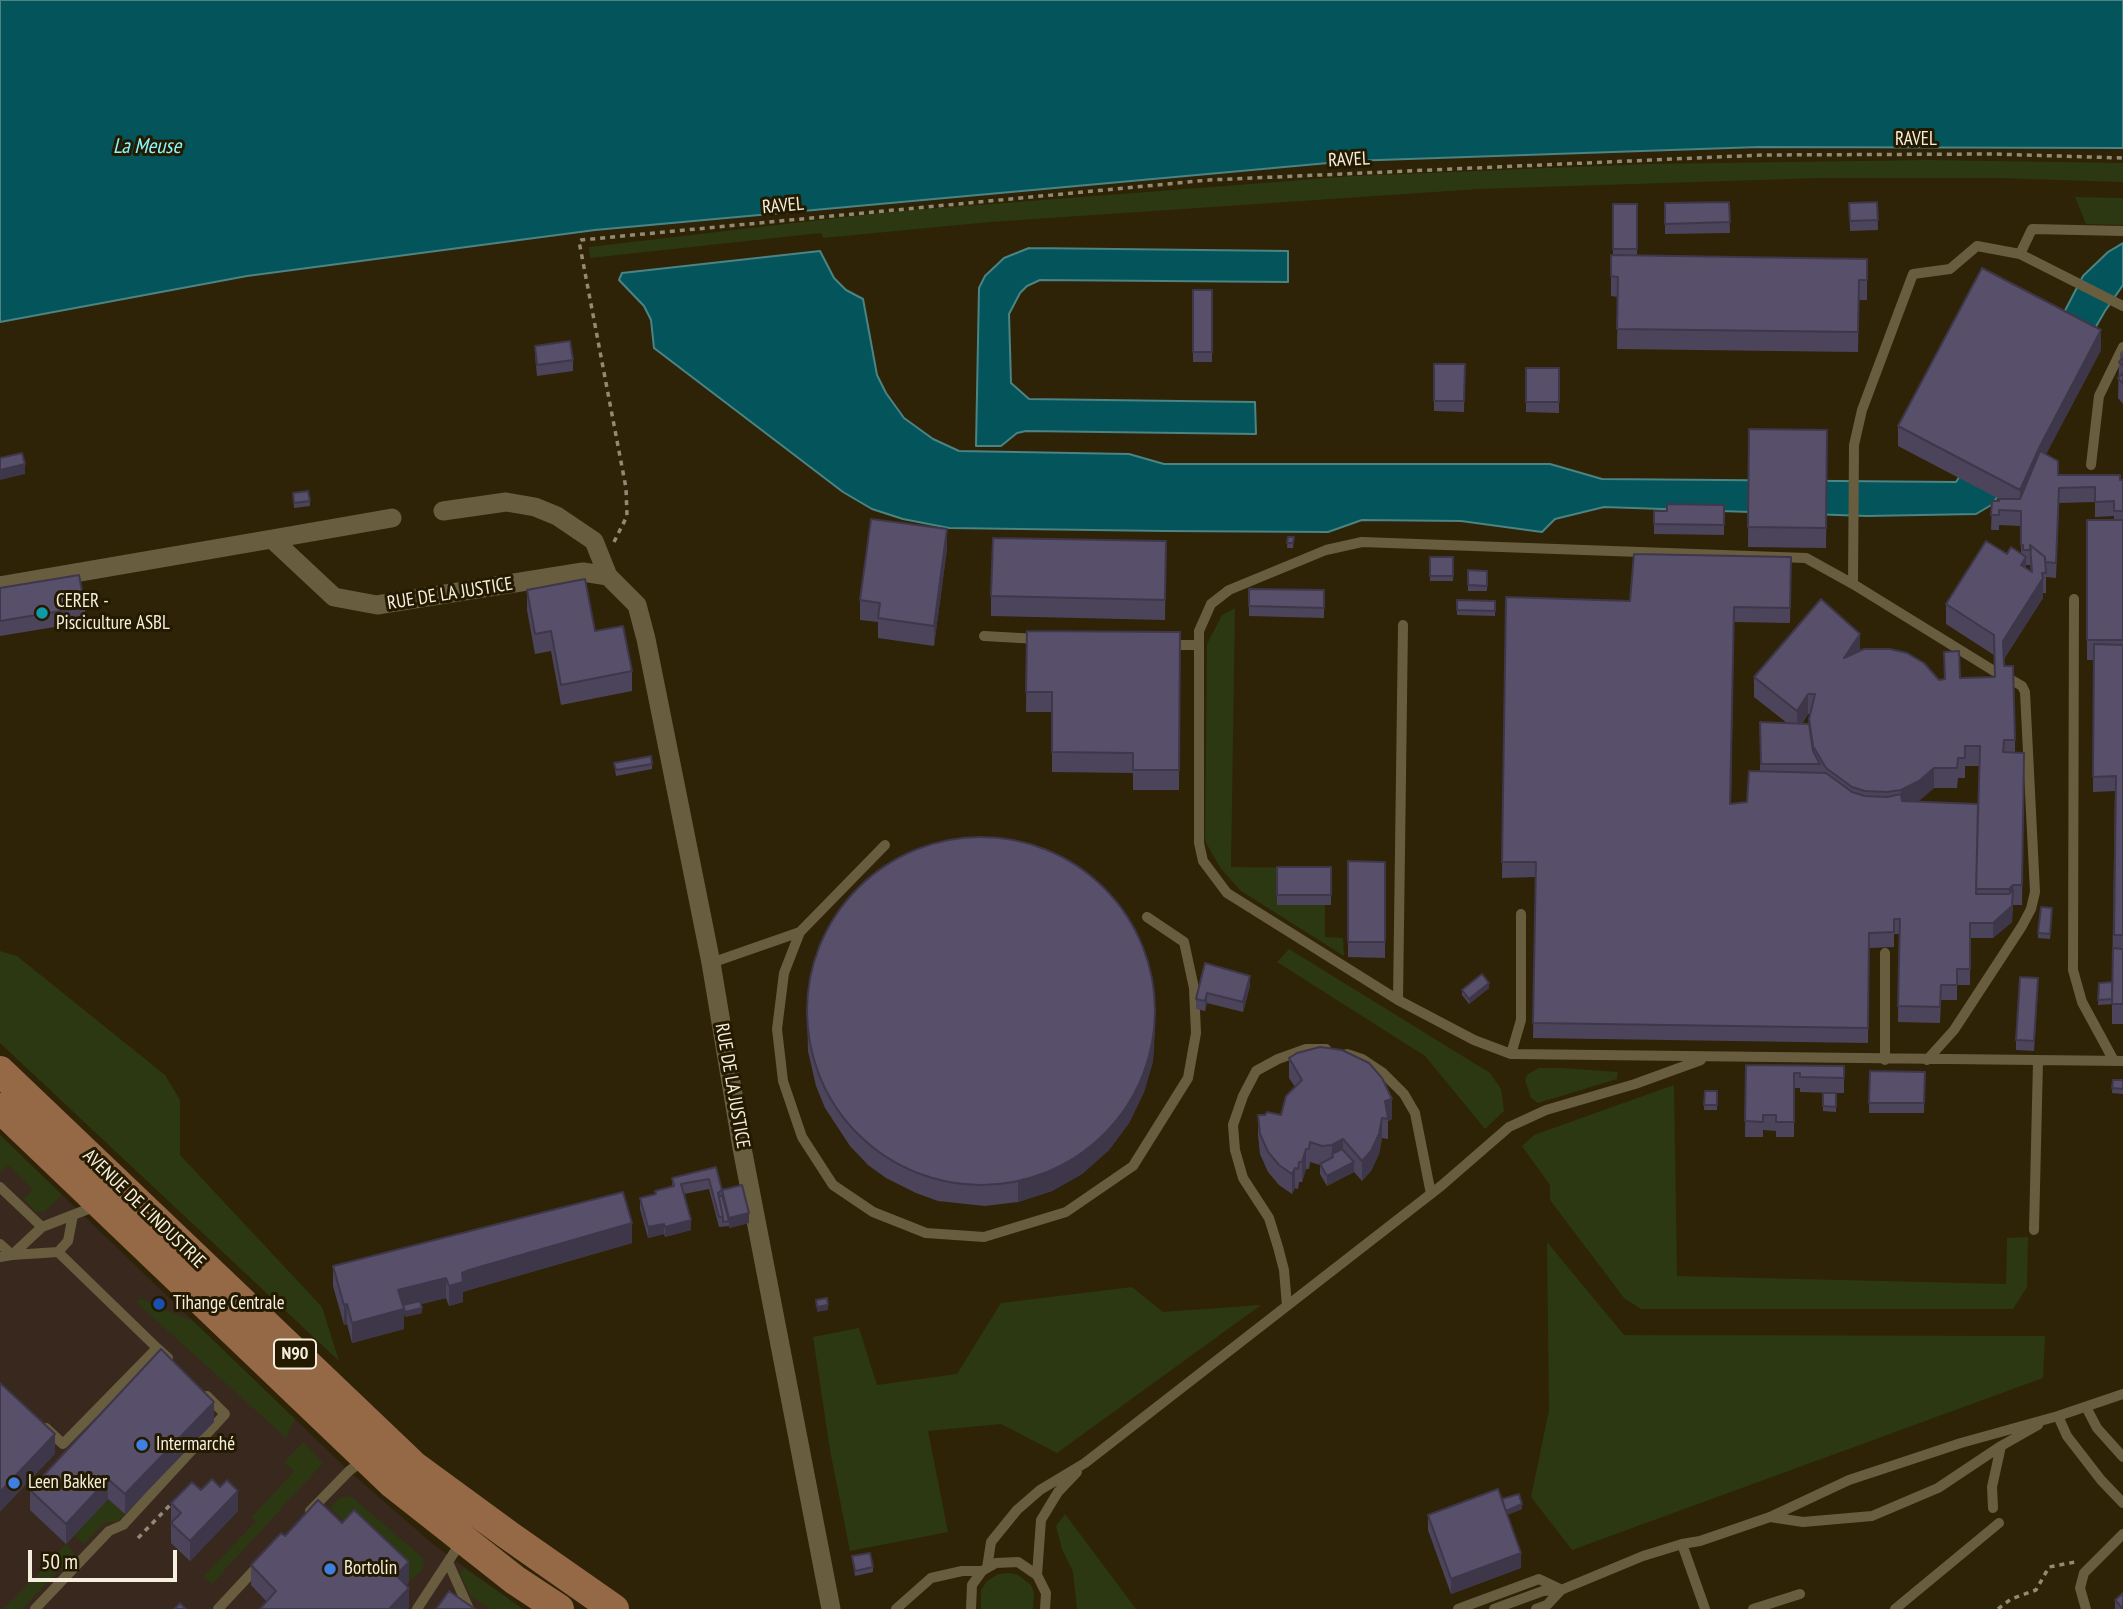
<!DOCTYPE html>
<meta charset="utf-8">
<style>
body{margin:0}
#map{position:relative;width:2123px;height:1609px;overflow:hidden;background:#2e2307;font-family:"PT Sans Narrow",sans-serif}
canvas{display:block}
.scale{position:absolute;left:28px;top:1550px;width:149px;height:32px;box-sizing:border-box;border:4px solid #f6efdf;border-top:0;padding-left:9px;font-size:21px;line-height:24px;white-space:nowrap;color:#f6efdf;-webkit-text-stroke:5px #241a00;paint-order:stroke}
</style>
<div id="map">
<canvas width="2123" height="1609"></canvas>
<div class="scale">50 m</div>
</div>
<script>
const c = document.querySelector('canvas').getContext('2d');
c.lineJoin = 'round';
function paint(path, color) {
  c.fillStyle = color;
  c.fill(path, 'evenodd');
}
function poly(rows) {
  const path = new Path2D();
  for (const r of rows) {
    if (r.length === 3) {
      path.moveTo(r[0] + r[2], r[1]);
      path.arc(r[0], r[1], r[2], 0, 2 * Math.PI);
      continue;
    }
    path.moveTo(r[0], r[1]);
    for (let i = 2; i < r.length; i += 2) path.lineTo(r[i], r[i + 1]);
  }
  return path;
}
function trace(path, color, width, dash) {
  c.strokeStyle = color;
  c.lineWidth = width;
  c.lineCap = dash ? 'butt' : 'round';
  c.setLineDash(dash || []);
  c.stroke(path);
}
function label(font, color, halo, rows, align = 'center') {
  c.font = font + ' "PT Sans Narrow",sans-serif';
  c.lineWidth = 6;
  c.setLineDash([]);
  c.textBaseline = 'middle';
  c.strokeStyle = halo;
  c.fillStyle = color;
  for (const [text, x, y, turn = 0] of rows) {
    c.save();
    c.translate(x, y);
    c.rotate((+turn || 0) * Math.PI / 180);
    c.textAlign = isNaN(turn) ? turn : align;
    if (halo) c.strokeText(text, 0, 0);
    c.fillText(text, 0, 0);
    c.restore();
  }
}
paint(poly([
 [0,1135,349,1471,434,1545,523,1609,0,1609]
]), '#38281d');
paint(poly([
 [1929,160,2123,163,2123,182,1998,178,1820,178,1479,189,990,222,823,238,821,233,590,258,589,247,888,212,1354,176,1648,164],
 [2075,197,2123,198,2123,225,2086,224],
 [1235,608,1231,867,1328,868,1277,904,1325,905,1325,937,1343,938,1344,956,1241,891,1221,869,1205,841,1207,644,1222,615],
 [1289,949,1490,1073,1501,1089,1504,1111,1485,1129,1425,1056,1277,962],
 [0,951,17,956,165,1075,180,1100,180,1155,322,1307,339,1361,0,1043],
 [1539,1068,1562,1068,1618,1072,1617,1079,1538,1103,1531,1098,1525,1080,1528,1074],
 [1674,1085,1677,1276,2006,1284,2007,1238,2028,1237,2027,1287,2013,1309,1641,1309,1624,1298,1550,1200,1550,1185,1522,1146,1534,1135],
 [0,1135,62,1195,44,1212,35,1211,24,1199,33,1189,8,1165,0,1173],
 [1547,1242,1624,1335,2045,1336,2043,1378,1572,1550,1531,1497,1549,1410],
 [1132,1287,1163,1312,1261,1305,1057,1453,1001,1424,928,1431,948,1532,850,1551,830,1450,813,1337,859,1328,877,1385,957,1374,1001,1303],
 [139,1298,194,1322,295,1419,286,1438,136,1302],
 [303,1442,323,1463,212,1584,203,1577,256,1521,252,1517,294,1471,284,1462],
 [345,1496,352,1497,423,1558,424,1568,409,1582,330,1508,339,1498],
 [108,1499,125,1514,118,1521,104,1523,84,1544,74,1535],
 [1065,1514,1136,1609,1077,1609,1073,1572,1062,1549,1056,1526],
 [66,1544,75,1553,22,1609,4,1609],
 [464,1568,523,1609,490,1609,470,1595,460,1573],
 [1010,1573,1018,1575,1031,1585,1034,1593,1033,1609,981,1609,981,1590,987,1581,998,1574]
]), '#2c3811');
const water = poly([
 [0,0,2123,0,2123,148,1759,147,1350,161,595,230,247,276,0,322,0,0],
 [2123,243,2123,285,2105,311,1993,504,1976,514,1867,516,1604,507,1555,519,1542,532,1461,521,1362,520,1328,532,1164,531,949,528,903,519,872,509,843,492,654,348,651,320,644,306,619,280,622,273,820,251,834,278,846,290,863,299,877,375,886,393,904,418,933,439,959,451,1129,454,1164,464,1550,464,1602,479,1956,482,2057,326,2083,276,2108,252,2123,243],
 [1029,248,1288,251,1288,282,1040,280,1027,286,1020,293,1009,314,1011,383,1029,399,1255,402,1256,434,1026,431,1017,433,1001,446,976,446,979,288,985,276,1004,258,1029,248]
]);
paint(water, '#03555b');
trace(water, '#4c8383', 2);
trace(poly([
 [614,542,627,516,626,488,579,241,581,240,1209,180,1762,155,1993,154,2123,158],
 [138,1538,173,1502],
 [1998,1609,2011,1599,2036,1590,2049,1567,2075,1562]
]), '#938a74', 3.5, [5, 5]);
trace(poly([
 [2020,254,2032,229,2123,231],
 [2091,465,2099,396,2123,347],
 [1853,584,1854,445,1862,410,1913,274,1950,269,1977,246,2020,254,2123,306],
 [2074,599,2073,970,2082,1002,2114,1061],
 [984,636,1038,639],
 [1168,645,1199,645],
 [1994,671,1853,584,1806,558,1362,542,1326,550,1229,590,1211,604,1199,631,1199,843,1203,861,1227,893,1398,1000,1474,1040,1511,1054,2123,1061],
 [800,932,784,973,777,1029,783,1081,802,1137,833,1185,873,1212,926,1233,984,1237,1066,1212,1133,1166,1188,1078,1196,1033,1194,988,1184,942,1147,917],
 [711,963,800,932,885,845],
 [1398,1000,1403,625],
 [1347,1054,1362,1059,1383,1073,1404,1094,1415,1113,1431,1194],
 [1511,1054,1521,1020,1521,914],
 [1885,1060,1885,953],
 [1927,1060,1954,1030,2022,926,2031,909,2035,892,2025,692,2022,686,2003,675],
 [0,1187,42,1227],
 [2034,1230,2038,1061],
 [0,1244,12,1255,58,1252,68,1241,73,1215],
 [58,1252,157,1348],
 [0,1257,12,1255,42,1227,96,1206],
 [1287,1306,1284,1270,1278,1247,1269,1218,1243,1178,1235,1150,1233,1125,1243,1096,1256,1071,1278,1059,1306,1049,1326,1049],
 [2086,1407,2097,1428,2123,1457],
 [2058,1416,2067,1436,2101,1480,2123,1503],
 [46,1428,63,1444,157,1348,168,1358],
 [1993,1508,1992,1487,2001,1446],
 [310,1511,349,1471,362,1461],
 [1770,1517,1803,1522,1872,1516,1938,1488,2001,1446,2038,1425],
 [1682,1544,1705,1609],
 [448,1562,469,1609],
 [987,1568,991,1542,1017,1510,1040,1490,1085,1463,1441,1186,1509,1127,1546,1110,1635,1084,1701,1060],
 [1037,1575,1041,1520,1058,1492,1077,1472],
 [35,1609,109,1531,123,1525,225,1414,207,1396],
 [218,1609,259,1565],
 [417,1609,461,1542],
 [896,1609,931,1578,962,1571,982,1571],
 [971,1609,972,1585,982,1571,996,1563,1018,1562,1037,1575,1046,1593,1045,1609],
 [1458,1609,1539,1579,1560,1589],
 [1494,1609,1543,1591,1561,1590,1643,1556,1682,1544,1700,1541,1770,1517,1849,1480,1961,1443,2058,1416,2123,1394],
 [1536,1609,1547,1605,1561,1590],
 [1753,1609,1800,1594],
 [1895,1609,1999,1523],
 [2086,1609,2080,1588,2084,1573,2123,1534]
]), '#695d40', 10);
trace(poly([
 [443,511,506,502,535,507,557,516,594,541,608,576,637,605,646,639,711,963,742,1148,831,1609],
 [272,539,392,518],
 [0,586,272,539,334,597,377,605,583,572,608,576]
]), '#695d40', 19);
trace(poly([
 [0,1071,414,1466,511,1537,614,1609],
 [0,1108,392,1483,515,1580,559,1609]
]), '#956846', 30);
paint(poly([
 [1729,202,1730,233,1665,234,1665,203],
 [1877,202,1878,230,1850,231,1849,203],
 [1613,204,1637,204,1637,256,1867,259,1867,300,1859,300,1858,352,1617,349,1618,297,1611,296,1611,255,1613,256],
 [1193,290,1212,290,1212,362,1193,362],
 [535,346,573,360,573,371,537,376,535,356],
 [2101,350,2046,454,2058,475,2123,480,2123,1024,2112,1024,2112,1004,2098,1005,2099,983,2112,982,2115,791,2093,792,2094,660,2087,660,2087,520,2114,520,2114,516,2095,517,2095,502,2059,503,2056,578,2046,577,2046,593,2043,593,2043,598,2003,660,2015,740,2015,752,2024,753,2022,905,2013,905,2012,922,1993,938,1970,938,1970,985,1957,985,1957,1000,1941,1000,1940,1023,1898,1022,1899,934,1894,934,1894,947,1869,948,1868,1043,1533,1038,1536,877,1502,878,1506,597,1630,601,1791,557,1790,623,1734,622,1731,804,1747,802,1760,771,1760,722,1787,723,1754,697,1754,677,1860,651,1939,680,1945,679,1944,652,1960,678,1994,677,1994,655,1946,624,1946,604,2007,554,2021,553,2021,526,1999,525,1999,530,1991,530,1992,501,1999,501,1999,499,1898,446,1898,426],
 [2026,565,2030,565,2031,571,2026,568],
 [1808,714,1810,714,1809,724,1802,724],
 [1965,766,1979,766,1977,850,1917,802,1934,788,1957,788,1958,778,1965,778],
 [2123,350,2123,404,2118,398,2119,362,2120,361,2120,353],
 [1434,364,1465,364,1464,412,1434,411],
 [1526,368,1559,368,1559,413,1526,412],
 [1749,429,1827,430,1826,548,1748,547],
 [293,493,310,501,310,506,294,508],
 [1724,505,1724,535,1654,534,1654,511,1667,511],
 [1288,537,1294,537,1293,548,1287,548],
 [1166,541,1165,620,991,616,991,596],
 [947,549,934,646,878,638,878,622,860,620,860,600],
 [1430,557,1453,557,1453,581,1430,581],
 [1468,570,1487,571,1487,591,1468,591],
 [0,588,85,607,85,622,0,636],
 [1249,589,1324,590,1324,618,1249,616],
 [527,590,595,631,632,671,632,691,561,705,551,651,535,654,527,610],
 [1457,600,1495,601,1495,616,1457,615],
 [1027,631,1180,632,1179,790,1133,790,1133,773,1052,772,1052,712,1026,712],
 [614,763,652,764,652,769,616,776],
 [1348,861,1385,862,1385,958,1348,957],
 [1277,867,1331,867,1331,905,1277,905],
 [2052,908,2050,939,2038,938,2038,933],
 [1205,963,1250,986,1243,1012,1207,1003,1205,1011,1196,1009,1196,999],
 [1489,988,1469,1004,1462,995,1462,990],
 [2038,989,2034,1051,2016,1050,2016,1040],
 [807,1009,1155,1028,1153,1061,1144,1092,1129,1123,1109,1150,1082,1174,1052,1191,1018,1202,985,1206,938,1201,916,1193,886,1178,868,1165,850,1146,825,1108,816,1086,808,1051],
 [1289,1058,1392,1119,1388,1121,1388,1139,1382,1138,1379,1154,1371,1171,1362,1181,1354,1172,1327,1186,1320,1174,1320,1165,1310,1162,1309,1169,1306,1169,1302,1182,1299,1182,1298,1189,1295,1188,1292,1194,1279,1185,1268,1172,1260,1154,1258,1135,1258,1115,1281,1115,1295,1087,1289,1078],
 [1746,1065,1844,1066,1844,1093,1836,1093,1836,1112,1823,1111,1823,1093,1835,1093,1800,1092,1800,1088,1794,1088,1794,1137,1776,1137,1776,1131,1763,1130,1763,1137,1745,1137],
 [1870,1071,1925,1072,1924,1113,1869,1113],
 [2113,1080,2123,1080,2123,1094,2112,1093],
 [1705,1091,1717,1091,1717,1110,1704,1110],
 [716,1167,722,1190,749,1223,729,1228,729,1226,719,1227,709,1189,684,1194,691,1230,665,1237,664,1234,648,1238,640,1209,640,1198,655,1195,655,1191,672,1186,672,1178],
 [632,1243,469,1290,463,1292,463,1302,449,1306,446,1298,421,1304,422,1313,405,1317,404,1312,404,1329,352,1343,347,1324,344,1325,333,1286,333,1266],
 [214,1422,125,1514,108,1499,66,1544,30,1510,30,1490],
 [1502,1499,1522,1509,1507,1515,1521,1568,1451,1594,1428,1530,1428,1515],
 [171,1503,238,1511,190,1561,171,1543],
 [342,1523,409,1582,406,1585,409,1608,267,1602,251,1585,251,1565,285,1536],
 [852,1556,873,1567,873,1572,855,1576],
 [2115,1600,2123,1609,2115,1609]
]), '#4c445b');
paint(poly([
 [2101,330,2101,350,2040,466,2020,510,2020,490,2040,446],
 [25,464,25,474,0,480,0,470],
 [947,529,947,549,934,646,934,626],
 [2026,557,2026,577,2021,565],
 [2043,578,2043,598,2003,661,2003,641],
 [1860,634,1860,654,1844,658],
 [1808,694,1808,714,1797,731,1797,711],
 [1934,768,1934,788,1919,801,1901,810,1901,790],
 [2013,885,2012,922,1993,938,1993,923,2009,909,2009,889],
 [1250,976,1250,986,1243,1012,1243,1002],
 [1489,983,1489,988,1469,1004,1469,999],
 [1207,993,1207,1003,1205,1011,1205,1001],
 [1155,1008,1153,1061,1144,1092,1129,1123,1109,1150,1082,1174,1052,1191,1018,1202,1018,1182],
 [1392,1099,1392,1119,1388,1121,1385,1101],
 [1382,1118,1382,1138,1379,1154,1371,1171,1362,1181,1362,1161],
 [1343,1139,1343,1159,1332,1154,1332,1145],
 [1306,1149,1306,1169,1302,1182,1302,1162],
 [1354,1162,1354,1172,1327,1186,1327,1176],
 [1295,1168,1295,1188,1292,1194,1292,1174],
 [749,1213,749,1223,729,1228,729,1218],
 [691,1220,691,1230,665,1237,665,1227],
 [632,1223,632,1243,469,1290,463,1292,463,1302,449,1306,449,1286,462,1273,469,1270],
 [664,1224,664,1234,648,1238,648,1227],
 [446,1278,446,1298,403,1309,398,1290],
 [347,1304,347,1324,344,1325,344,1305],
 [828,1305,828,1310,817,1312,817,1307],
 [422,1308,422,1313,405,1317,405,1312],
 [404,1309,404,1329,352,1343,352,1323],
 [214,1402,214,1422,125,1514,125,1494],
 [55,1434,55,1454,0,1512,0,1492],
 [108,1479,108,1499,66,1544,66,1524],
 [238,1491,238,1511,190,1561,190,1541],
 [1522,1504,1522,1509,1502,1517,1502,1512],
 [1521,1553,1521,1568,1451,1594,1451,1579],
 [409,1562,409,1582,396,1595,396,1575],
 [409,1588,409,1608,408,1609,389,1609]
]), '#3e374a');
const building = poly([
 [1729,202,1730,222,1665,224,1665,203,1729,202],
 [1877,202,1878,220,1850,221,1849,203,1877,202],
 [1613,204,1637,204,1637,249,1613,249,1613,204],
 [1611,255,1867,259,1867,280,1859,280,1858,332,1617,329,1618,277,1611,276,1611,255],
 [1982,268,2101,330,2040,446,2020,490,1898,426,1982,268],
 [1193,290,1212,290,1212,352,1193,352,1193,290],
 [570,341,573,360,537,365,535,346,570,341],
 [2123,358,2123,366,2119,362,2123,358],
 [1434,364,1465,364,1464,401,1434,401,1434,364],
 [1526,368,1559,368,1559,402,1526,402,1526,368],
 [2123,373,2123,384,2118,378,2123,373],
 [1749,429,1827,430,1826,528,1748,527,1749,429],
 [2040,451,2058,461,2058,475,2120,475,2120,480,2123,480,2123,511,2114,511,2114,501,2095,502,2095,487,2059,488,2056,563,2045,562,2045,557,2030,545,2031,550,2023,550,2023,545,2021,545,2021,511,1999,510,1999,515,1991,515,1992,501,1999,501,1999,499,2020,499,2040,451],
 [22,453,25,464,0,470,0,458,22,453],
 [308,491,310,501,294,503,293,493,308,491],
 [1667,504,1724,505,1724,525,1654,524,1654,511,1667,511,1667,504],
 [871,519,947,529,934,626,878,618,880,603,860,600,871,519],
 [2087,520,2123,520,2123,640,2087,640,2087,520],
 [1288,537,1294,537,1293,543,1287,543,1288,537],
 [993,538,1166,541,1165,600,991,596,993,538],
 [1986,541,2007,554,2011,547,2026,557,2021,565,2032,572,2030,545,2045,557,2046,573,2042,573,2043,578,2003,641,2004,666,2013,666,2015,740,2004,740,2003,752,2024,753,2022,885,2013,885,2009,889,1976,889,1980,746,1965,746,1965,758,1958,758,1957,768,1934,768,1919,781,1901,790,1887,792,1865,791,1852,787,1826,768,1813,746,1809,719,1815,694,1808,694,1797,711,1754,677,1821,599,1860,634,1844,658,1864,649,1890,649,1907,653,1924,663,1939,680,1945,679,1944,652,1959,651,1960,678,1995,677,1994,635,1946,604,1986,541],
 [1634,554,1791,557,1790,608,1734,607,1730,804,1747,802,1749,771,1826,773,1852,792,1865,796,1887,797,1901,794,1902,801,1978,804,1976,894,2009,894,2013,890,2012,906,1993,923,1970,923,1970,969,1957,969,1957,985,1941,985,1940,1007,1898,1006,1900,919,1894,919,1894,932,1869,933,1868,1028,1533,1023,1536,862,1502,862,1506,597,1630,601,1634,554],
 [1430,557,1453,557,1453,576,1430,576,1430,557],
 [1468,570,1487,571,1487,586,1468,585,1468,570],
 [79,575,85,607,0,621,0,588,79,575],
 [585,579,595,631,623,626,632,671,561,685,551,631,535,634,527,590,585,579],
 [1249,589,1324,590,1324,608,1249,606,1249,589],
 [1457,600,1495,601,1495,611,1457,610,1457,600],
 [1027,631,1180,632,1179,770,1133,770,1133,753,1052,752,1052,692,1026,692,1027,631],
 [2094,644,2123,645,2123,935,2114,935,2116,776,2093,777,2094,644],
 [1760,722,1809,724,1813,751,1820,764,1761,764,1760,722],
 [651,756,652,764,616,770,614,763,651,756],
 [981,1011,174],
 [1348,861,1385,862,1385,942,1348,942,1348,861],
 [1277,867,1331,867,1331,895,1277,895,1277,867],
 [2041,907,2052,908,2050,934,2038,933,2041,907],
 [2113,948,2123,949,2123,1004,2112,1004,2113,948],
 [1205,963,1250,976,1243,1002,1207,993,1205,1001,1196,999,1205,963],
 [1482,974,1489,983,1469,999,1462,990,1482,974],
 [2020,977,2038,978,2034,1041,2016,1040,2020,977],
 [2112,982,2112,999,2098,1000,2099,983,2112,982],
 [1320,1047,1342,1050,1369,1063,1382,1078,1392,1099,1385,1101,1388,1119,1382,1118,1379,1134,1371,1151,1362,1161,1343,1139,1332,1145,1322,1146,1310,1142,1309,1149,1306,1149,1302,1162,1299,1162,1298,1169,1295,1168,1292,1174,1279,1165,1268,1152,1260,1134,1258,1115,1265,1115,1267,1112,1281,1115,1286,1096,1302,1080,1289,1058,1297,1053,1320,1047],
 [1746,1065,1844,1066,1844,1078,1800,1077,1800,1073,1794,1073,1794,1122,1776,1122,1776,1115,1763,1115,1763,1122,1745,1121,1746,1065],
 [1870,1071,1925,1072,1924,1103,1869,1103,1870,1071],
 [2113,1080,2123,1080,2123,1089,2112,1088,2113,1080],
 [1705,1091,1717,1091,1717,1105,1704,1105,1705,1091],
 [1823,1093,1836,1093,1836,1107,1823,1106,1823,1093],
 [1342,1149,1354,1162,1327,1176,1320,1164,1333,1157,1332,1154,1342,1149],
 [716,1167,722,1190,718,1193,723,1217,719,1217,709,1179,681,1184,691,1220,665,1227,664,1224,648,1227,640,1198,656,1194,655,1191,674,1186,672,1178,716,1167],
 [742,1185,749,1213,729,1218,722,1190,742,1185],
 [623,1192,632,1223,469,1270,462,1273,463,1282,449,1286,446,1278,398,1290,404,1309,352,1323,347,1304,344,1305,333,1266,623,1192],
 [722,1195,729,1221,723,1222,723,1217,719,1197,722,1195],
 [827,1298,828,1305,817,1307,816,1300,827,1298],
 [420,1301,422,1308,405,1312,403,1305,420,1301],
 [161,1349,214,1402,125,1494,108,1479,66,1524,30,1490,161,1349],
 [0,1383,55,1434,0,1492,0,1383],
 [212,1479,220,1487,227,1480,238,1491,190,1541,171,1523,181,1513,171,1503,192,1482,201,1490,212,1479],
 [1498,1489,1521,1553,1451,1579,1428,1515,1498,1489],
 [1519,1494,1522,1504,1506,1511,1502,1499,1519,1494],
 [318,1500,342,1523,354,1510,409,1562,396,1575,409,1588,389,1609,260,1609,276,1591,251,1565,281,1533,285,1536,318,1500],
 [870,1553,873,1567,855,1571,852,1556,870,1553],
 [449,1591,475,1609,436,1609,449,1591],
 [2123,1593,2123,1609,2115,1600,2123,1593],
 [180,1603,186,1609,174,1609,180,1603]
]);
paint(building, '#584f6a');
trace(building, '#3e374a', 2);
for (const [x, y, r, color] of [
 [42,613,7,"#0f9aa8"],
 [159,1304,7,"#1a4fb4"],
 [142,1445,7,"#3f7fe0"],
 [14,1483,7,"#3f7fe0"],
 [330,1569,7,"#3f7fe0"]
]) {
  const dot = new Path2D();
  dot.arc(x, y, r, 0, 2 * Math.PI);
  c.fillStyle = color;
  c.fill(dot);
  trace(dot, '#241a00', 2.5);
}
for (const [x, y, w] of [
 [295,1354,42]
]) {
  const box = new Path2D();
  box.roundRect(x - w / 2, y - 14.5, w, 29, 5);
  c.fillStyle = '#241a00';
  c.fill(box);
  trace(box, '#f6efdf', 2);
}
label('bold 18px', '#f6efdf', null, [
 ["N90",295,1354]
]);
label('19px', '#f6efdf', '#241a00', [
 ["RAVEL",1916,140],
 ["RAVEL",1349,160,-3],
 ["RAVEL",783,206,-5],
 ["RUE DE LA JUSTICE",450,594,-9],
 ["RUE DE LA JUSTICE",732,1086,80],
 ["AVENUE DE L'INDUSTRIE",144,1209,44]
]);
label('19px', '#f6efdf', '#241a00', [
 ["CERER -",56,602],
 ["Pisciculture ASBL",56,624],
 ["Tihange Centrale",173,1304],
 ["Intermarché",156,1445],
 ["Leen Bakker",28,1483],
 ["Bortolin",344,1569]
], 'left');
label('italic 21px', '#8bf5fe', '#241a00', [
 ["La Meuse",147,147]
]);
</script>
